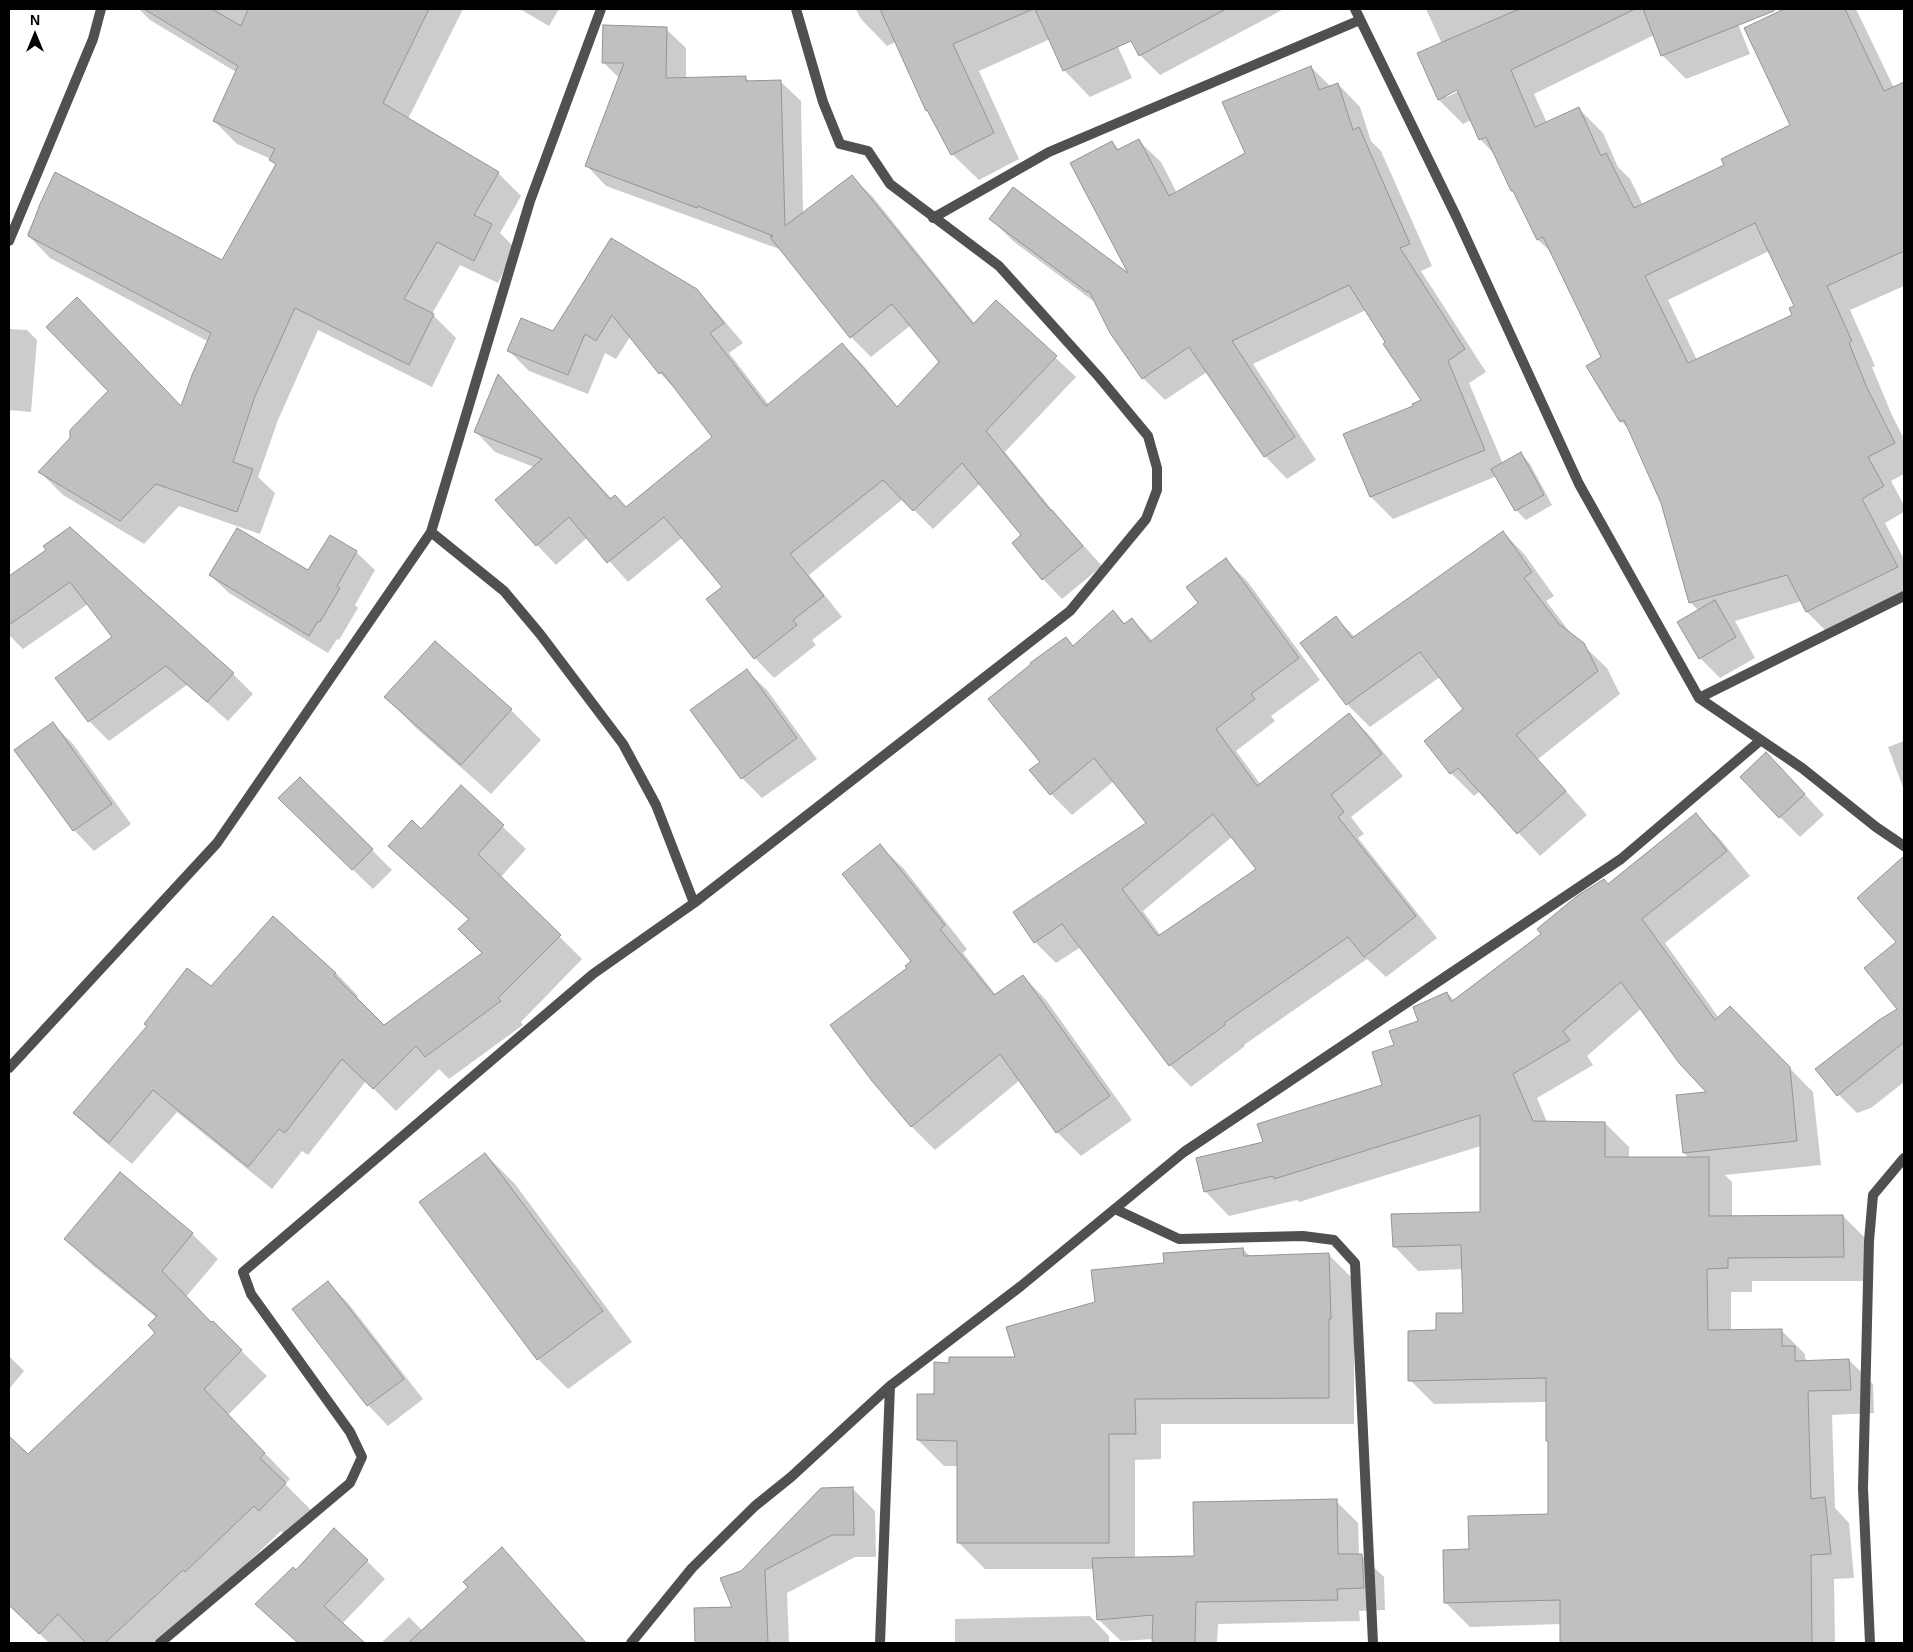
<!DOCTYPE html>
<style>
body{margin:0}
#map{position:relative;width:1913px;height:1652px;overflow:hidden;background:#fff;font-family:Arial,sans-serif}
canvas{display:block}
.frame{position:absolute;inset:0;border:10px solid #000;pointer-events:none}
.north{position:absolute;left:10px;top:10px;width:50px;height:50px;-webkit-text-stroke:4px #fff;paint-order:stroke;rotate:0deg;font-size:14px;font-weight:700;line-height:20px;text-align:center;color:#000}
.north::after{content:'';display:block;margin:auto;width:18px;height:22px;background:#000;clip-path:polygon(50% 0,100% 100%,50% 72%,0 100%)}
</style>
<div id="map">
<canvas width="1913" height="1652"></canvas>
<div class="frame"></div>
<div class="north">N</div>
</div>
<script>
const c = document.querySelector('canvas').getContext('2d');
c.lineJoin = 'round';
function paint(path, color) {
  c.fillStyle = color;
  c.fill(path, 'evenodd');
}
function poly(rows) {
  const path = new Path2D();
  for (const r of rows) {
    path.moveTo(r[0], r[1]);
    for (let i = 2; i < r.length; i += 2) path.lineTo(r[i], r[i + 1]);
  }
  return path;
}
function trace(path, color, width, dash) {
  c.strokeStyle = color;
  c.lineWidth = width;
  c.lineCap = dash ? 'butt' : 'round';
  c.setLineDash(dash || []);
  c.stroke(path);
}
paint(poly([
 [139,9,463,9,408,119,498,173,521,196,500,233,515,248,498,283,460,265,432,314,456,338,432,387,318,330,278,420,258,477,275,493,260,534,179,506,144,544,63,495,40,472,182,408,209,342,50,258,27,234,56,173,222,262,277,166,271,159,237,144,214,121,236,72,150,20],
 [520,9,559,9,549,26],
 [856,9,1101,9,1132,78,1090,97,1064,70,1050,39,979,71,1019,159,979,180,952,154,927,110,896,42,887,46,861,19],
 [1133,9,1284,9,1160,75,1140,55,1119,17],
 [1426,9,1732,9,1750,54,1686,79,1662,55,1654,35,1534,94,1547,123,1579,109,1603,133,1618,167,1630,179,1643,205,1726,165,1792,125,1745,29,1787,9,1855,9,1857,11,1894,88,1904,84,1904,286,1850,310,1875,366,1872,367,1891,413,1904,439,1904,474,1891,481,1904,505,1904,512,1885,523,1904,559,1904,600,1831,636,1807,612,1802,601,1735,621,1755,658,1720,678,1700,658,1699,611,1690,602,1662,503,1630,430,1621,421,1602,357,1552,253,1538,240,1496,156,1480,139,1471,120,1463,124,1439,100,1429,80,1442,44],
 [1462,86,1463,89,1447,97,1447,94],
 [1769,251,1795,307,1794,316,1697,360,1668,300],
 [666,29,686,48,686,79,745,78,750,82,781,82,801,101,803,214,852,177,872,196,975,324,996,302,1076,377,1005,452,1058,517,1102,566,1062,599,1043,579,1023,535,981,483,933,529,903,499,809,575,842,617,812,640,816,645,774,678,755,658,724,587,683,537,628,582,588,537,556,565,537,545,534,467,495,452,476,432,499,376,612,499,615,496,627,508,714,437,680,394,660,373,630,337,616,359,605,353,588,394,529,371,509,351,554,333,611,239,696,290,716,311,743,343,729,353,769,405,842,344,862,364,898,407,940,362,911,325,871,357,851,337,782,250,606,186,587,166,620,79,603,62],
 [1311,67,1331,87,1338,84,1360,107,1371,141,1381,151,1432,266,1421,271,1486,372,1469,383,1503,464,1521,454,1530,464,1552,505,1526,520,1516,510,1497,476,1393,519,1371,497,1415,407,1423,400,1366,310,1253,364,1316,460,1287,479,1265,456,1207,372,1165,400,1143,378,1096,303,1013,241,991,219,1131,277,1112,142,1119,150,1138,140,1161,162,1177,193,1247,153],
 [9,329,27,330,37,340,31,412,9,410],
 [1503,532,1525,555,1554,596,1546,601,1572,635,1607,668,1620,694,1538,759,1587,815,1540,856,1480,791,1474,796,1451,773,1464,709,1440,677,1370,727,1347,704,1336,618,1355,637],
 [48,551,233,674,253,694,228,721,187,685,109,741,89,721,56,678,114,637,88,604,23,649,9,635,9,578],
 [356,552,375,570,355,605,358,608,339,640,337,639,328,653,229,593,210,575,309,572],
 [1226,560,1247,581,1320,680,1271,716,1275,721,1236,751,1261,785,1349,714,1370,736,1403,776,1351,817,1364,834,1358,838,1437,938,1386,977,1367,959,1244,1045,1245,1046,1191,1087,1170,1065,1081,947,1056,963,1035,942,1015,913,1147,823,1114,781,1072,815,1051,794,1042,762,1066,638,1074,647,1113,611,1125,624,1132,619,1153,641,1200,604],
 [1233,836,1258,869,1161,936,1143,911],
 [746,670,767,690,817,759,762,798,742,778],
 [386,697,511,710,541,740,491,794,415,727],
 [53,724,73,744,131,824,94,851,74,830],
 [1904,741,1904,790,1888,747],
 [1786,774,1824,815,1800,837,1780,817],
 [461,787,526,849,500,878,582,959,521,1022,523,1025,449,1079,439,1069,396,1111,366,1081,308,1155,302,1151,272,1189,177,1112,132,1164,98,1136,75,1113,211,988,336,973,358,996,356,999,384,1026,484,953,469,920,390,846,421,830],
 [1696,815,1720,839,1750,876,1665,943,1719,1018,1754,1032,1813,1092,1821,1165,1725,1175,1732,1182,1732,1217,1843,1216,1867,1240,1868,1281,1752,1281,1752,1292,1731,1292,1731,1331,1781,1330,1805,1354,1805,1358,1809,1362,1849,1360,1873,1384,1874,1413,1832,1415,1835,1508,1849,1523,1854,1578,1834,1579,1835,1643,1561,1643,1561,1624,1470,1627,1446,1603,1470,1551,1549,1515,1549,1443,1547,1441,1547,1402,1434,1404,1410,1380,1437,1331,1464,1314,1463,1269,1418,1271,1394,1246,1481,1213,1481,1146,1299,1202,1297,1200,1229,1216,1205,1191,1264,1143,1384,1086,1395,1046,1447,993,1455,1001,1609,885],
 [1642,1008,1708,1093,1684,1153,1689,1158,1629,1158,1629,1147,1605,1123,1547,1122,1537,1098,1593,1065,1587,1056],
 [300,819,372,850,392,870,373,889],
 [880,846,904,869,967,949,963,953,996,995,1023,976,1046,1000,1132,1120,1081,1156,1057,1132,1020,1080,935,1150,911,1126,909,968,913,961],
 [1895,866,1904,875,1904,1082,1871,1108,1857,1113,1834,1090,1899,1010],
 [485,1154,515,1184,632,1342,568,1389,538,1359,420,1202],
 [120,1174,192,1234,218,1259,186,1297,267,1376,228,1415,290,1479,285,1484,311,1510,286,1536,281,1531,212,1597,209,1595,158,1643,49,1643,9,1604,9,1438,28,1456,157,1333,157,1318,91,1264,66,1239],
 [1243,1249,1251,1257,1328,1254,1354,1280,1354,1424,1161,1424,1161,1459,1135,1460,1135,1559,1195,1558,1336,1501,1358,1523,1359,1555,1361,1555,1384,1577,1385,1610,1359,1611,1360,1621,1218,1624,1217,1643,1154,1643,1154,1639,1121,1641,1098,1619,1094,1569,985,1569,959,1543,959,1466,944,1466,918,1440,935,1395,950,1364,1017,1358,1096,1303,1165,1264],
 [328,1283,348,1303,423,1399,388,1426,368,1405,293,1309],
 [9,1356,24,1371,9,1389],
 [852,1488,875,1511,876,1557,855,1557,787,1593,789,1643,696,1643,695,1610,734,1608,741,1572],
 [502,1549,587,1643,381,1643,409,1617,423,1631,469,1587],
 [367,1561,385,1579,342,1624,363,1643,298,1643,256,1604,296,1571],
 [1090,1616,1109,1636,1109,1643,955,1643,955,1619]
]), '#0003');
const building = poly([
 [144,9,212,9,241,26,248,9,429,9,383,103,499,172,474,215,492,224,474,261,437,242,404,299,434,314,409,365,295,308,255,396,233,462,253,469,237,512,156,484,120,521,38,472,70,438,70,430,108,391,46,327,77,297,181,406,192,375,211,333,28,236,40,204,55,172,222,260,276,164,269,160,275,149,213,121,238,66,144,9],
 [880,9,1033,9,953,44,994,133,951,155,927,110,926,111,880,9],
 [1035,9,1226,9,1139,56,1131,41,1063,71,1035,9],
 [1519,9,1635,9,1511,70,1535,127,1579,107,1601,156,1606,153,1634,208,1724,165,1721,159,1790,125,1744,28,1784,9,1845,9,1884,91,1904,82,1904,251,1827,286,1852,341,1849,343,1867,388,1895,443,1868,457,1884,486,1862,499,1898,567,1806,612,1787,575,1689,603,1661,503,1624,420,1620,422,1586,366,1601,357,1543,237,1537,240,1513,191,1511,191,1486,137,1479,140,1457,90,1438,100,1417,53,1519,9],
 [1755,223,1794,306,1789,308,1792,315,1688,363,1645,276,1755,223],
 [1643,9,1774,9,1774,11,1661,56,1643,9],
 [603,25,667,27,666,78,746,76,746,81,781,80,785,226,852,175,973,324,996,300,1057,356,986,431,1051,511,1052,510,1083,546,1042,580,1012,543,1021,535,962,463,913,511,883,480,790,554,824,596,793,620,797,625,754,659,706,599,722,587,664,517,607,563,569,517,536,546,495,500,542,459,474,432,498,374,610,499,615,495,626,507,712,437,662,372,659,374,612,315,596,341,585,334,568,375,507,351,521,318,553,331,611,238,697,289,724,323,710,333,766,406,842,343,897,407,939,362,892,304,850,338,770,237,773,236,698,206,697,208,585,166,624,63,602,63,603,25],
 [1311,66,1319,90,1338,83,1353,130,1359,127,1410,244,1400,248,1465,349,1448,361,1485,450,1370,497,1343,434,1413,406,1412,404,1421,400,1383,344,1385,342,1349,285,1232,341,1295,437,1264,457,1189,347,1142,379,1110,333,1089,291,1087,292,989,219,1013,187,1128,273,1070,163,1112,141,1117,150,1139,139,1169,196,1245,153,1222,102,1311,66],
 [1521,452,1544,495,1515,511,1491,469,1521,452],
 [70,527,234,673,207,702,166,666,88,722,55,678,112,637,70,582,9,625,9,576,46,550,43,546,70,527],
 [237,528,308,570,330,535,357,551,337,586,340,588,320,622,318,621,309,636,209,575,237,528],
 [1503,531,1532,572,1524,578,1559,624,1584,643,1598,671,1516,735,1566,791,1517,834,1458,768,1450,774,1424,741,1463,709,1420,652,1346,705,1300,643,1336,616,1352,638,1503,531],
 [1226,558,1299,658,1251,694,1255,699,1216,729,1257,786,1349,713,1382,754,1331,795,1344,812,1338,817,1416,916,1364,957,1348,937,1224,1023,1225,1025,1169,1066,1062,924,1034,943,1013,912,1146,823,1094,758,1050,795,1029,770,1040,762,988,699,1031,664,1030,663,1066,637,1073,646,1113,610,1124,624,1132,618,1150,642,1198,603,1186,587,1226,558],
 [1213,814,1256,869,1158,936,1122,889,1213,814],
 [1715,600,1736,637,1699,659,1677,622,1715,600],
 [435,641,512,709,461,765,384,697,435,641],
 [747,669,797,738,741,779,690,710,747,669],
 [53,722,112,804,73,831,14,750,53,722],
 [1766,752,1805,794,1779,818,1740,777,1766,752],
 [300,777,373,849,352,870,278,798,300,777],
 [461,785,504,825,478,854,561,935,498,998,501,1001,425,1057,416,1046,373,1089,342,1059,285,1133,279,1129,248,1167,153,1090,109,1143,73,1113,147,1026,144,1024,187,968,211,986,273,916,336,973,334,975,384,1025,482,953,458,929,469,919,388,846,412,820,421,829,461,785],
 [1696,813,1727,851,1642,919,1715,1020,1730,1006,1790,1067,1797,1141,1683,1153,1676,1095,1706,1092,1679,1063,1621,982,1563,1031,1570,1040,1513,1074,1533,1121,1605,1122,1605,1157,1709,1157,1709,1216,1843,1215,1844,1257,1728,1258,1728,1268,1707,1269,1708,1330,1782,1329,1782,1346,1795,1346,1795,1361,1849,1359,1851,1390,1808,1391,1811,1499,1825,1497,1831,1554,1811,1555,1812,1643,1560,1643,1560,1600,1444,1603,1443,1550,1469,1549,1468,1516,1548,1514,1548,1441,1546,1441,1546,1378,1408,1381,1408,1331,1436,1330,1436,1313,1463,1313,1461,1245,1393,1247,1391,1214,1480,1212,1480,1115,1274,1179,1273,1176,1204,1192,1196,1158,1263,1142,1257,1124,1382,1085,1372,1052,1394,1045,1389,1031,1418,1021,1413,1007,1447,992,1451,1002,1541,934,1537,929,1577,896,1604,879,1608,884,1696,813],
 [880,844,945,925,940,929,994,995,1023,975,1110,1096,1056,1133,1000,1054,911,1127,872,1081,830,1025,907,968,905,966,911,961,842,874,880,844],
 [1904,856,1904,1042,1837,1096,1815,1069,1879,1020,1897,1009,1864,968,1896,942,1857,898,1904,856],
 [485,1153,603,1311,537,1360,419,1202,485,1153],
 [120,1172,193,1233,162,1271,211,1322,213,1321,242,1350,204,1389,265,1453,260,1458,286,1483,259,1511,254,1506,185,1572,183,1570,105,1643,86,1643,58,1614,39,1634,9,1605,9,1436,28,1454,155,1333,148,1325,157,1316,64,1239,120,1172],
 [1243,1248,1244,1256,1329,1253,1331,1319,1329,1319,1329,1398,1135,1399,1136,1434,1109,1434,1109,1543,957,1543,957,1441,917,1440,917,1394,934,1394,934,1362,949,1363,949,1357,1015,1357,1006,1327,1095,1302,1091,1270,1164,1263,1163,1253,1243,1248],
 [328,1281,404,1379,367,1406,292,1309,328,1281],
 [853,1487,854,1535,832,1535,765,1570,768,1643,695,1643,694,1608,732,1607,720,1578,741,1571,821,1488,853,1487],
 [1337,1499,1338,1554,1362,1554,1364,1588,1337,1589,1338,1600,1196,1602,1195,1643,1152,1643,1153,1615,1097,1620,1092,1558,1194,1556,1193,1502,1337,1499],
 [334,1528,368,1560,324,1606,365,1643,298,1643,255,1604,293,1567,296,1570,334,1528],
 [502,1547,586,1643,408,1643,468,1587,463,1582,502,1547]
]);
paint(building, '#c0c0c0');
trace(building, '#949494', 1);
trace(poly([
 [1355,9,1457,218,1579,484,1699,698,1802,768,1876,827,1904,846],
 [933,218,1049,152,1360,20],
 [9,241,93,39,101,9],
 [431,532,504,591,540,634,623,744,656,805,694,903],
 [1699,698,1904,596],
 [9,1068,217,843,431,532,530,201,601,9],
 [1115,1209,1179,1239,1303,1236,1334,1240,1355,1263,1373,1643],
 [160,1643,350,1483,362,1457,350,1432,251,1294,243,1272,593,974,694,903,1070,611,1146,519,1157,490,1157,468,1148,436,1099,377,999,266,890,184,868,151,840,144,823,102,796,9],
 [631,1643,692,1568,755,1506,791,1477,890,1386,1021,1286,1184,1152,1621,859,1761,740],
 [880,1643,890,1386],
 [1870,1643,1863,1488,1869,1241,1873,1195,1904,1158]
]), '#505050', 10);
</script>
